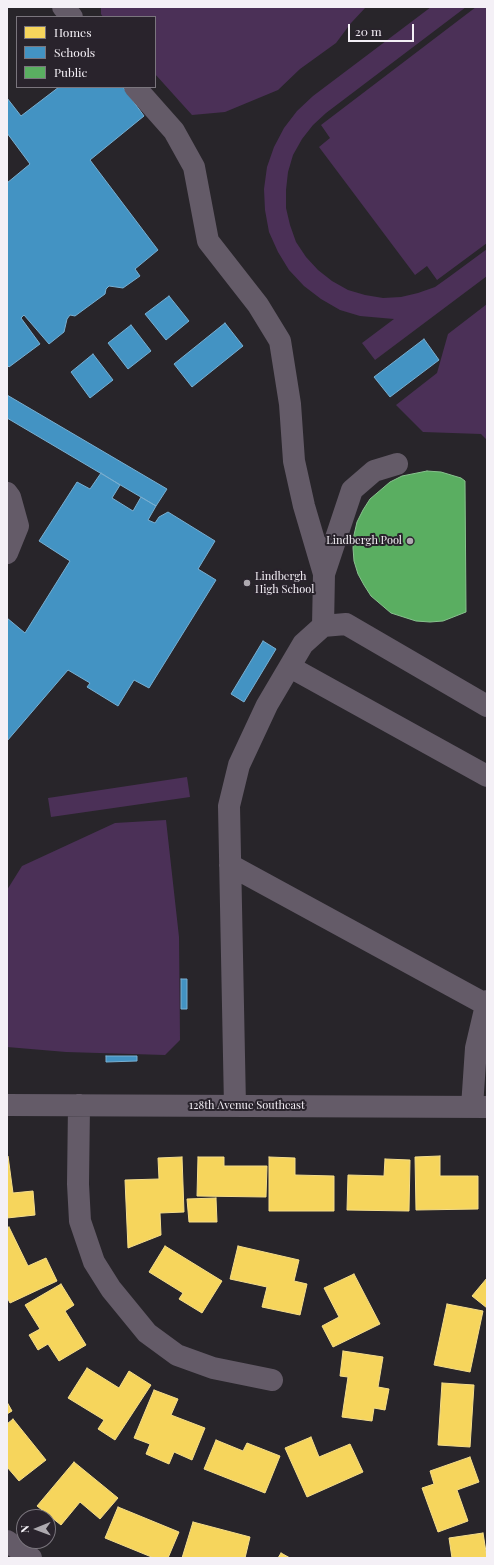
<!DOCTYPE html>
<style>
body{margin:0}
#map{position:relative;width:494px;height:1565px;overflow:hidden;background:#28252a;font-family:"Playfair Display",serif}
canvas{display:block}
.frame{position:absolute;inset:0;border:8px solid #f4f0f6;pointer-events:none}
.legend{position:absolute;left:16px;top:16px;width:140px;height:72px;box-sizing:border-box;background:#29232c;border:1px solid #7a757d;margin:0;padding:5px 7px;list-style:none;font-size:12px;color:#f4f0f6}
.legend li{display:flex;align-items:center;gap:8px;height:20px}
.legend b{width:20px;border:1px solid #7a757d}
.north{position:absolute;left:16px;top:1509px;width:40px;height:40px;box-sizing:border-box;background:#29232c;border:1px solid #7a757d;border-radius:50%;rotate:269deg;font-size:11px;font-weight:700;line-height:16px;text-align:center;color:#f4f0f6}
.north::after{content:'';display:block;margin:auto;width:14px;height:18px;background:#ada9af;clip-path:polygon(50% 0,100% 100%,50% 72%,0 100%)}
.scale{position:absolute;left:348px;top:24px;width:66px;height:18px;box-sizing:border-box;border:2px solid #f4f0f6;border-top:0;padding-left:5px;font-size:12px;line-height:14px;white-space:nowrap;color:#f4f0f6;-webkit-text-stroke:3px #29232c;paint-order:stroke}
</style>
<div id="map">
<canvas width="494" height="1565"></canvas>
<div class="frame"></div>
<ul class="legend">
<li><b style="height:11px;background:#f6d55c"></b>Homes</li>
<li><b style="height:11px;background:#4393c3"></b>Schools</li>
<li><b style="height:11px;background:#5aae61"></b>Public</li>
</ul>
<div class="north">N</div>
<div class="scale">20 m</div>
</div>
<script>
const c = document.querySelector('canvas').getContext('2d');
c.lineJoin = 'round';
function paint(path, color) {
  c.fillStyle = color;
  c.fill(path, 'evenodd');
}
function poly(rows) {
  const path = new Path2D();
  for (const r of rows) {
    path.moveTo(r[0], r[1]);
    for (let i = 2; i < r.length; i += 2) path.lineTo(r[i], r[i + 1]);
  }
  return path;
}
function trace(path, color, width, dash) {
  c.strokeStyle = color;
  c.lineWidth = width;
  c.lineCap = dash ? 'butt' : 'round';
  c.setLineDash(dash || []);
  c.stroke(path);
}
function label(font, color, halo, rows, align = 'center') {
  c.font = font + ' "Playfair Display",serif';
  c.lineWidth = 4;
  c.setLineDash([]);
  c.textBaseline = 'middle';
  c.strokeStyle = halo;
  c.fillStyle = color;
  for (const [text, x, y, turn = 0] of rows) {
    c.save();
    c.translate(x, y);
    c.rotate((+turn || 0) * Math.PI / 180);
    c.textAlign = isNaN(turn) ? turn : align;
    if (halo) c.strokeText(text, 0, 0);
    c.fillText(text, 0, 0);
    c.restore();
  }
}
paint(poly([
 [101,7,366,7,351,23,336,43,300,69,278,90,225,112,192,115,155,74,155,17,103,17,101,14],
 [431,7,466,7,326,113,313,125,302,139,293,155,288,172,286,190,286,208,290,225,296,242,306,257,318,270,332,281,348,290,365,295,383,298,401,297,418,293,435,287,449,277,487,249,487,276,375,360,362,343,394,319,360,316,340,310,321,299,304,286,289,270,278,252,269,232,265,210,264,189,267,167,274,147,284,128,297,111,313,96],
 [476,7,487,7,487,243,437,280,427,266,415,275,319,147,330,138,321,125],
 [487,304,487,440,481,434,423,432,396,405,437,373,448,334],
 [187,777,190,797,51,817,48,798],
 [166,820,179,937,180,1040,165,1055,66,1052,7,1047,7,890,22,866,115,823]
]), '#4b3057');
const homes = poly([
 [7,1156,8,1156,13,1193,33,1191,35,1215,7,1218,7,1156],
 [440,1156,440,1176,478,1176,478,1209,416,1210,415,1157,440,1156],
 [182,1157,184,1212,160,1213,161,1235,128,1248,125,1180,159,1179,158,1158,182,1157],
 [198,1157,224,1157,224,1166,267,1166,266,1197,197,1196,198,1157],
 [269,1157,295,1158,295,1175,334,1176,334,1211,269,1211,269,1157],
 [385,1159,410,1160,409,1211,347,1210,348,1175,384,1176,385,1159],
 [216,1198,217,1222,189,1222,187,1199,216,1198],
 [9,1227,28,1266,46,1258,57,1281,10,1303,7,1297,7,1228,9,1227],
 [165,1246,222,1281,202,1313,179,1299,183,1293,149,1272,165,1246],
 [238,1246,299,1260,294,1281,307,1284,300,1315,262,1307,267,1287,230,1279,238,1246],
 [354,1274,380,1324,333,1347,322,1326,339,1317,324,1288,354,1274],
 [487,1278,487,1308,472,1296,487,1278],
 [61,1284,74,1305,65,1311,86,1345,59,1361,48,1344,38,1350,29,1335,40,1329,25,1305,61,1284],
 [447,1304,483,1311,470,1372,434,1365,447,1304],
 [343,1351,383,1357,378,1387,389,1389,385,1410,374,1408,372,1421,342,1417,348,1377,340,1376,343,1351],
 [87,1368,119,1388,129,1371,151,1385,115,1440,98,1429,104,1420,68,1398,87,1368],
 [442,1383,474,1385,470,1447,438,1445,442,1383],
 [154,1390,178,1399,171,1415,205,1428,192,1460,174,1452,169,1464,146,1454,150,1444,134,1438,154,1390],
 [7,1402,12,1411,7,1414,7,1402],
 [13,1419,46,1460,19,1481,7,1467,7,1424,13,1419],
 [311,1437,319,1457,350,1444,363,1472,307,1497,285,1448,311,1437],
 [216,1440,243,1451,247,1443,280,1456,265,1493,204,1469,216,1440],
 [470,1457,479,1482,457,1490,468,1521,438,1532,422,1488,434,1484,430,1471,470,1457],
 [74,1462,118,1498,100,1519,80,1502,61,1525,37,1506,74,1462],
 [118,1507,179,1532,168,1558,154,1558,105,1538,118,1507],
 [193,1522,250,1537,245,1558,182,1558,193,1522],
 [483,1533,487,1558,452,1558,449,1538,483,1533],
 [281,1553,290,1558,278,1558,281,1553]
]);
paint(homes, '#f6d55c');
trace(homes, '#f5dd8a', 1);
const schools = poly([
 [59,87,123,87,144,116,90,160,158,250,135,269,140,276,123,288,109,286,106,289,105,294,75,316,70,315,67,319,64,332,49,344,24,315,21,318,40,344,9,367,7,365,7,183,30,164,7,133,7,98,21,116,59,87],
 [169,296,189,321,166,340,145,314,169,296],
 [225,323,243,346,192,387,174,364,225,323],
 [131,325,151,351,128,369,108,343,131,325],
 [424,339,439,360,390,397,374,377,424,339],
 [93,354,113,380,90,398,71,372,93,354],
 [7,395,167,489,156,506,7,418,7,395],
 [101,473,120,485,112,498,133,511,141,497,156,506,148,520,155,523,159,517,168,512,215,541,198,569,216,580,149,688,134,680,118,706,87,687,90,683,68,670,7,741,7,618,25,633,70,561,39,541,77,482,90,489,101,473],
 [263,641,276,649,244,702,231,694,263,641],
 [181,979,187,979,187,1009,181,1009,181,979],
 [106,1056,137,1056,137,1061,106,1062,106,1056]
]);
paint(schools, '#4393c3');
trace(schools, '#78afd2', 1);
const public = poly([
 [427,471,441,472,461,478,465,481,466,612,443,621,430,622,416,621,391,613,371,596,364,585,358,574,354,561,353,548,354,535,357,522,363,510,370,499,390,482,402,476,427,471]
]);
paint(public, '#5aae61');
trace(public, '#88c28e', 1);
trace(poly([
 [63,7,72,17],
 [135,87,174,131,194,167,208,241,258,305,280,341,290,404,294,461,304,506,324,574,323,626],
 [7,493,10,497,18,526,7,553],
 [324,574,352,490,374,471,397,464],
 [290,667,487,776],
 [230,865,485,1004],
 [7,1105,487,1107],
 [79,1105,78,1184,80,1221,94,1262,111,1289,147,1333,177,1355,213,1368,272,1380],
 [235,1106,229,806,239,765,267,705,303,644,323,626,346,624,487,706],
 [472,1107,476,1048,487,1001],
 [7,1541,31,1558]
]), '#645b68', 22);
for (const [x, y, r, color] of [
 [410,541,4,"#ada9af"],
 [247,583,4,"#ada9af"]
]) {
  const dot = new Path2D();
  dot.arc(x, y, r, 0, 2 * Math.PI);
  c.fillStyle = color;
  c.fill(dot);
  trace(dot, '#29232c', 1.5);
}
label('11px', '#f4f0f6', '#29232c', [
 ["Lindbergh Pool",402,541],
 ["Lindbergh",255,577,"left"],
 ["High School",255,590,"left"]
], 'right');
label('11px', '#f4f0f6', '#29232c', [
 ["128th Avenue Southeast",247,1106]
]);
</script>
